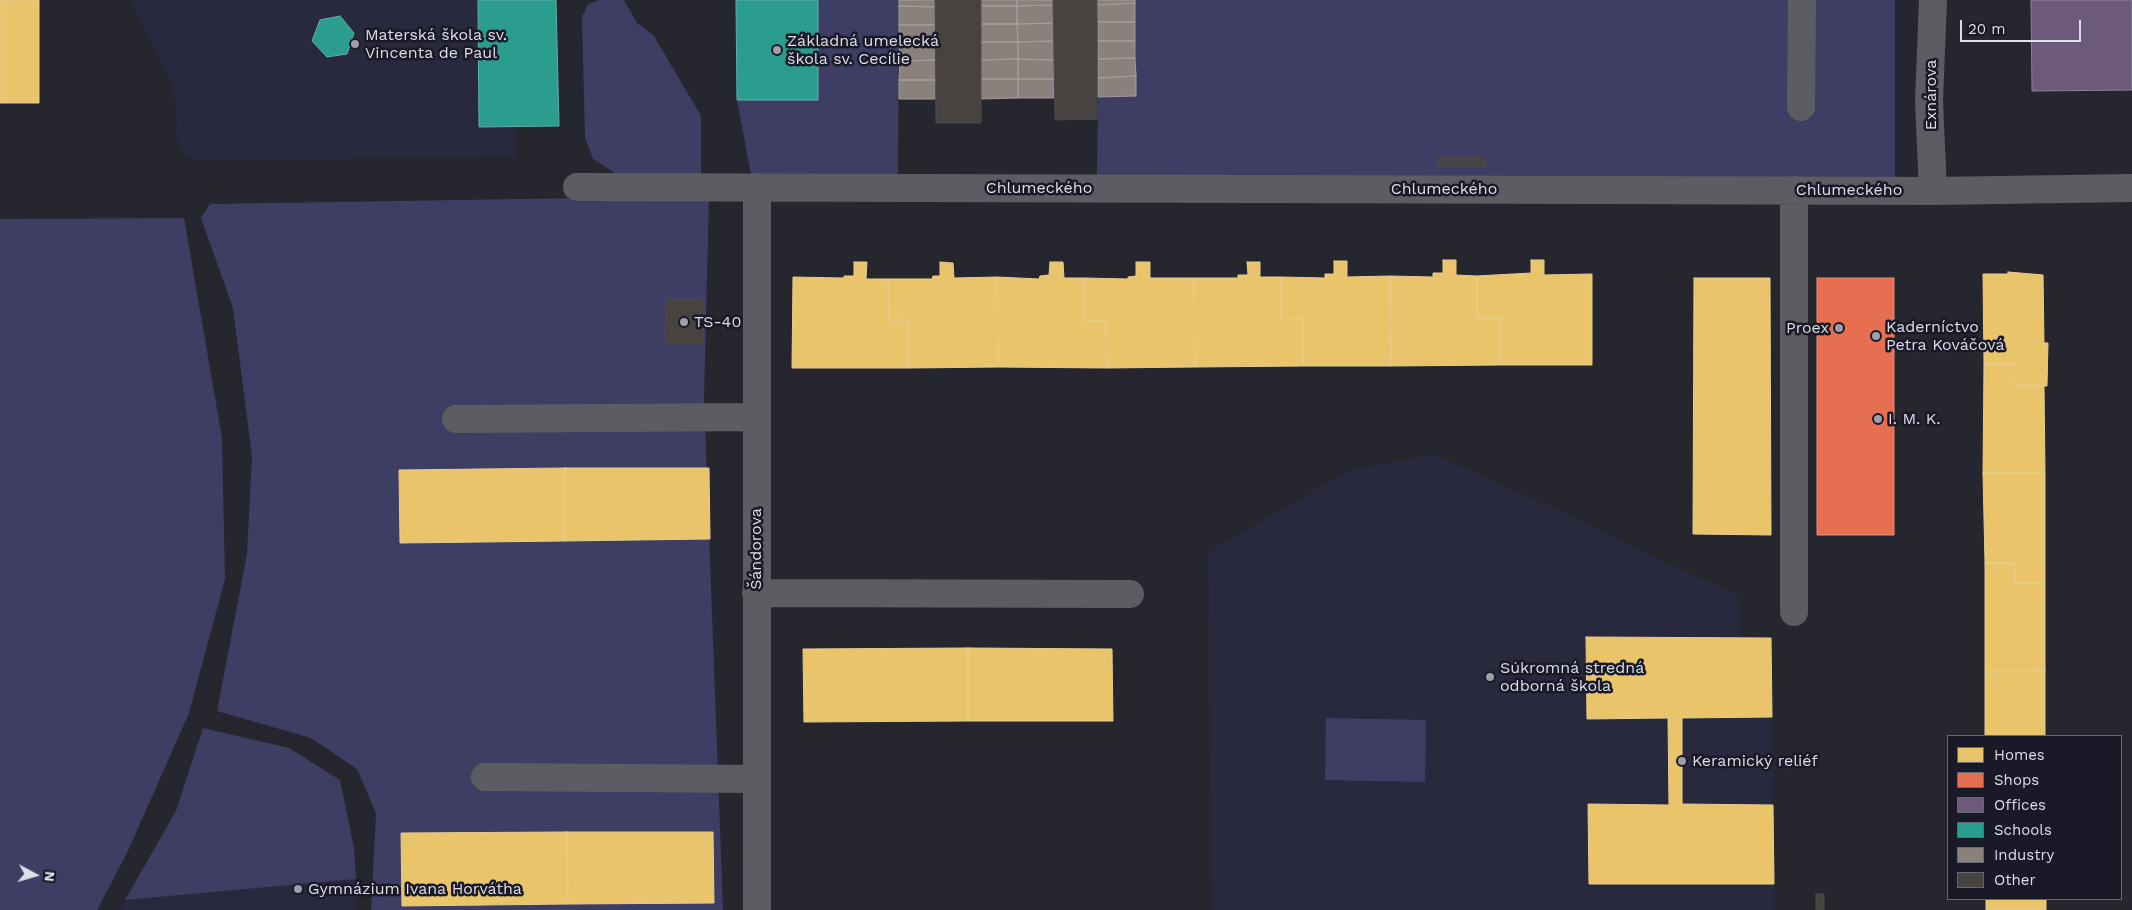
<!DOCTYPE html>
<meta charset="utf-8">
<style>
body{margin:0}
#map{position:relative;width:2132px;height:910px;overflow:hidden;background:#26262e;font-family:"Work Sans",sans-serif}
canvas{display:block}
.legend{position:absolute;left:1947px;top:735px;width:175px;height:165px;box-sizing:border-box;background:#191928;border:1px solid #676875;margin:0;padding:6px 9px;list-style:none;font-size:15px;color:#dddee8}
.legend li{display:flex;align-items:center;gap:10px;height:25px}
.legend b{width:25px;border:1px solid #676875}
.north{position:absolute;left:10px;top:850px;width:50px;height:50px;-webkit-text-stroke:4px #191928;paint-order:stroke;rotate:96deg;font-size:14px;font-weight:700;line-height:20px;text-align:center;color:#dddee8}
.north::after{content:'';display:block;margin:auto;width:18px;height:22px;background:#dddee8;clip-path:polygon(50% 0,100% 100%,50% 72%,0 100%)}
.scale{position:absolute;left:1960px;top:20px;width:121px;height:22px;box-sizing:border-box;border:2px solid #dddee8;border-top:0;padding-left:6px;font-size:15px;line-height:18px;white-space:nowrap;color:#dddee8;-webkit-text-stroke:4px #191928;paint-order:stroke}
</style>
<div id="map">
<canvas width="2132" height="910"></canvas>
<ul class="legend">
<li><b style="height:14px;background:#e9c46a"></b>Homes</li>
<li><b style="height:14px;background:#e76f51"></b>Shops</li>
<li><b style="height:14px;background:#6d597a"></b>Offices</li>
<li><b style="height:14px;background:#2a9d8f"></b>Schools</li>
<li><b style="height:14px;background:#8a817c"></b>Industry</li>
<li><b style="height:14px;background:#474340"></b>Other</li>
</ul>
<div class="north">N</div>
<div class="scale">20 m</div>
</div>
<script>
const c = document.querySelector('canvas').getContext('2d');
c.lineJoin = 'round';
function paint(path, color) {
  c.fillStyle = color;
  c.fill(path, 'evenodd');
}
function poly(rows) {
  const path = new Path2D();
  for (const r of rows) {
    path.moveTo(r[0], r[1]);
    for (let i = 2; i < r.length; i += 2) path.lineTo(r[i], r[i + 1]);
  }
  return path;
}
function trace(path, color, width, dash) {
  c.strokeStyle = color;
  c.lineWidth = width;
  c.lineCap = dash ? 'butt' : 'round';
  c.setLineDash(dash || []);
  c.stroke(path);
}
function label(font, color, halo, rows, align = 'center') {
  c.font = font + ' "Work Sans",sans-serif';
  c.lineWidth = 5;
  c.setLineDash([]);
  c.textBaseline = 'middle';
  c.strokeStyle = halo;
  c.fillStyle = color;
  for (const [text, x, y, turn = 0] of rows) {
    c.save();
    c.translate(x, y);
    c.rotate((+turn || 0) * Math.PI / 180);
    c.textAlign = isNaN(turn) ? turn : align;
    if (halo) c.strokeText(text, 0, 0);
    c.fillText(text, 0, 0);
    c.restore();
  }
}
paint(poly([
 [130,0,556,0,559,126,515,127,516,157,198,160,186,156,178,146,174,88],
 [1434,454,1549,506,1740,597,1740,637,1771,638,1774,910,1211,910,1208,552,1350,470],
 [356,879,356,910,120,910,125,900]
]), '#28293c');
paint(poly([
 [599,0,624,0,637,23,654,36,701,116,701,175,615,173,593,159,585,138,582,17,588,4],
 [818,0,899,0,898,176,751,175,737,100,818,99],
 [1135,0,1895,0,1895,180,1136,181,1097,175,1098,97,1136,96],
 [709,196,704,398,723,910,371,910,376,813,357,769,311,738,217,711,247,554,252,456,233,308,201,218,210,204],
 [184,218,222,438,225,579,189,713,127,853,97,910,0,910,0,219],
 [1326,718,1426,720,1425,782,1325,780],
 [203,728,289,748,340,780,354,848,356,879,125,900,176,811]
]), '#3e3e64');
const homes = poly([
 [0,0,39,0,39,103,0,103,0,0],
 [1443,260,1456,260,1456,275,1477,276,1477,318,1501,318,1500,365,1391,366,1390,276,1433,277,1433,273,1443,273,1443,260],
 [1531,260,1544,260,1544,275,1592,274,1592,365,1500,365,1501,318,1477,318,1477,276,1531,273,1531,260],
 [1334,261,1347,261,1347,277,1390,276,1391,366,1303,366,1303,319,1281,320,1281,277,1325,278,1325,274,1334,274,1334,261],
 [854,262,867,262,866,279,888,279,889,320,908,320,909,368,792,368,793,277,844,278,844,276,854,276,854,262],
 [940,262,953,263,954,278,997,277,998,367,909,368,908,320,889,320,888,279,932,279,933,276,940,276,940,262],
 [1050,262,1063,262,1064,278,1085,278,1084,321,1106,321,1107,368,998,367,997,277,1039,279,1040,276,1049,275,1050,262],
 [1136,262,1150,262,1150,278,1194,278,1195,367,1107,368,1106,321,1084,321,1085,278,1128,279,1128,277,1136,276,1136,262],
 [1247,262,1260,262,1260,277,1281,277,1281,320,1303,319,1303,366,1195,367,1194,278,1238,278,1238,275,1248,275,1247,262],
 [2008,272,2043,275,2044,343,2048,343,2047,386,2013,386,2014,364,1984,364,1983,274,2008,274,2008,272],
 [1694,278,1770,278,1771,535,1693,534,1694,278],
 [1984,364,2014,364,2013,386,2044,386,2045,473,1983,473,1984,364],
 [565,468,564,541,400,543,399,470,565,468],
 [565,468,709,468,710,539,564,541,565,468],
 [1983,473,2045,473,2045,583,2015,583,2015,563,1985,563,1983,473],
 [1985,563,2015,563,2015,583,2045,583,2045,671,1985,672,1985,563],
 [1586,637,1771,638,1772,717,1682,718,1682,804,1773,805,1774,884,1589,884,1588,804,1669,805,1668,718,1587,719,1586,637],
 [968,648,1112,649,1113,721,968,721,968,648],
 [968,648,968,721,804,722,803,649,968,648],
 [2045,671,2045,736,1985,736,1985,672,2045,671],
 [567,832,568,904,402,906,401,833,567,832],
 [567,832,713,832,714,903,568,904,567,832],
 [1986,899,2046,899,2046,910,1986,910,1986,899]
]);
paint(homes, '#e9c46a');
trace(homes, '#e5cc90', 1);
const shops = poly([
 [1817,278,1894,278,1894,535,1817,535,1817,278]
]);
paint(shops, '#e76f51');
trace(shops, '#e4907e', 1);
const offices = poly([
 [2031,0,2132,0,2132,90,2032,91,2031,0]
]);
paint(offices, '#6d597a');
trace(offices, '#8f819b', 1);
const schools = poly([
 [478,0,556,0,559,126,479,127,478,0],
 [736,0,818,0,818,100,737,100,736,0],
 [340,16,354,33,347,54,327,57,312,41,320,20,340,16]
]);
paint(schools, '#2a9d8f');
trace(schools, '#60b0aa', 1);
const industry = poly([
 [899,0,935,0,935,7,899,6,899,0],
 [981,0,1017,0,1017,6,981,6,981,0],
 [1017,0,1053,0,1053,5,1017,6,1017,0],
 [1097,0,1135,0,1135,3,1097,5,1097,0],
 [1135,3,1135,22,1098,22,1097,5,1135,3],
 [1053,5,1054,23,1017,24,1017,6,1053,5],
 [899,6,935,7,935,25,899,25,899,6],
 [981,6,1017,6,1017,24,981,24,981,6],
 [1098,22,1135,22,1135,41,1098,41,1098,22],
 [1054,23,1054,41,1018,42,1017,24,1054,23],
 [981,24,1017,24,1018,42,980,42,981,24],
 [899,25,935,25,935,42,899,43,899,25],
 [1054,41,1055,60,1018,59,1018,42,1054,41],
 [1098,41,1135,41,1135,58,1098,59,1098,41],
 [935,42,936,60,900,61,899,43,935,42],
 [980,42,1018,42,1018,59,980,60,980,42],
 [1135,58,1136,76,1098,78,1098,59,1135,58],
 [1018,59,1018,79,981,79,980,60,1018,59],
 [1018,59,1055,60,1054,79,1018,79,1018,59],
 [936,60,936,80,899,80,900,61,936,60],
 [1136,76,1136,96,1098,97,1098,78,1136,76],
 [981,79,1018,79,1018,98,981,99,981,79],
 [1018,79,1054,79,1054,98,1018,98,1018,79],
 [899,80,936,80,936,99,899,99,899,80]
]);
paint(industry, '#8a817c');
trace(industry, '#a39d9c', 1);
const building = poly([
 [935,0,981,0,981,123,936,123,935,0],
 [1053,0,1097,0,1097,119,1055,120,1053,0],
 [1438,157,1484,157,1485,166,1437,166,1438,157],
 [666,300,704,300,703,344,665,344,666,300],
 [1816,894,1824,894,1824,910,1816,910,1816,894]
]);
paint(building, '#474340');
trace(building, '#4d4b4d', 1);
trace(poly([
 [1933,0,1929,101,1933,191],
 [1801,107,1802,0],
 [577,187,1933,191,2132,188],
 [1794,190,1794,612],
 [456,419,756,417],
 [756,593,1130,594],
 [485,777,756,779],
 [757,910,757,187]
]), '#5c5c63', 28);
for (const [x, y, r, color] of [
 [355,44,5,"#9d9ea7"],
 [777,50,5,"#9d9ea7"],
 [684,322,5,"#9d9ea7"],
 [1839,328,5,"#9d9ea7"],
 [1876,336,5,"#9d9ea7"],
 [1878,419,5,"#9d9ea7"],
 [1490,677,5,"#9d9ea7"],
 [1682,761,5,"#9d9ea7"],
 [298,889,5,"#9d9ea7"]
]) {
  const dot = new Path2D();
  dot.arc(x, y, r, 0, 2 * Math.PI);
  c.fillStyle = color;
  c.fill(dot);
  trace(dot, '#191928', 2);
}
label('16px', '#dddee8', '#191928', [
 ["Materská škola sv.",365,35],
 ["Vincenta de Paul",365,53],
 ["Základná umelecká",787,41],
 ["škola sv. Cecílie",787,59],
 ["TS-40",694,322],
 ["Kaderníctvo",1886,327],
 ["Petra Kováčová",1886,345],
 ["Proex",1829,328,"right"],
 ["I. M. K.",1888,419],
 ["Súkromná stredná",1500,668],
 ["odborná škola",1500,686],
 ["Keramický reliéf",1692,761],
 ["Gymnázium Ivana Horvátha",308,889]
], 'left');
label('16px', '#dddee8', '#191928', [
 ["Exnárova",1931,95,-90],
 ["Chlumeckého",1039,188],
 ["Chlumeckého",1444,189],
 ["Chlumeckého",1849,190],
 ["Šándorova",756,549,-90]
]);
</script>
